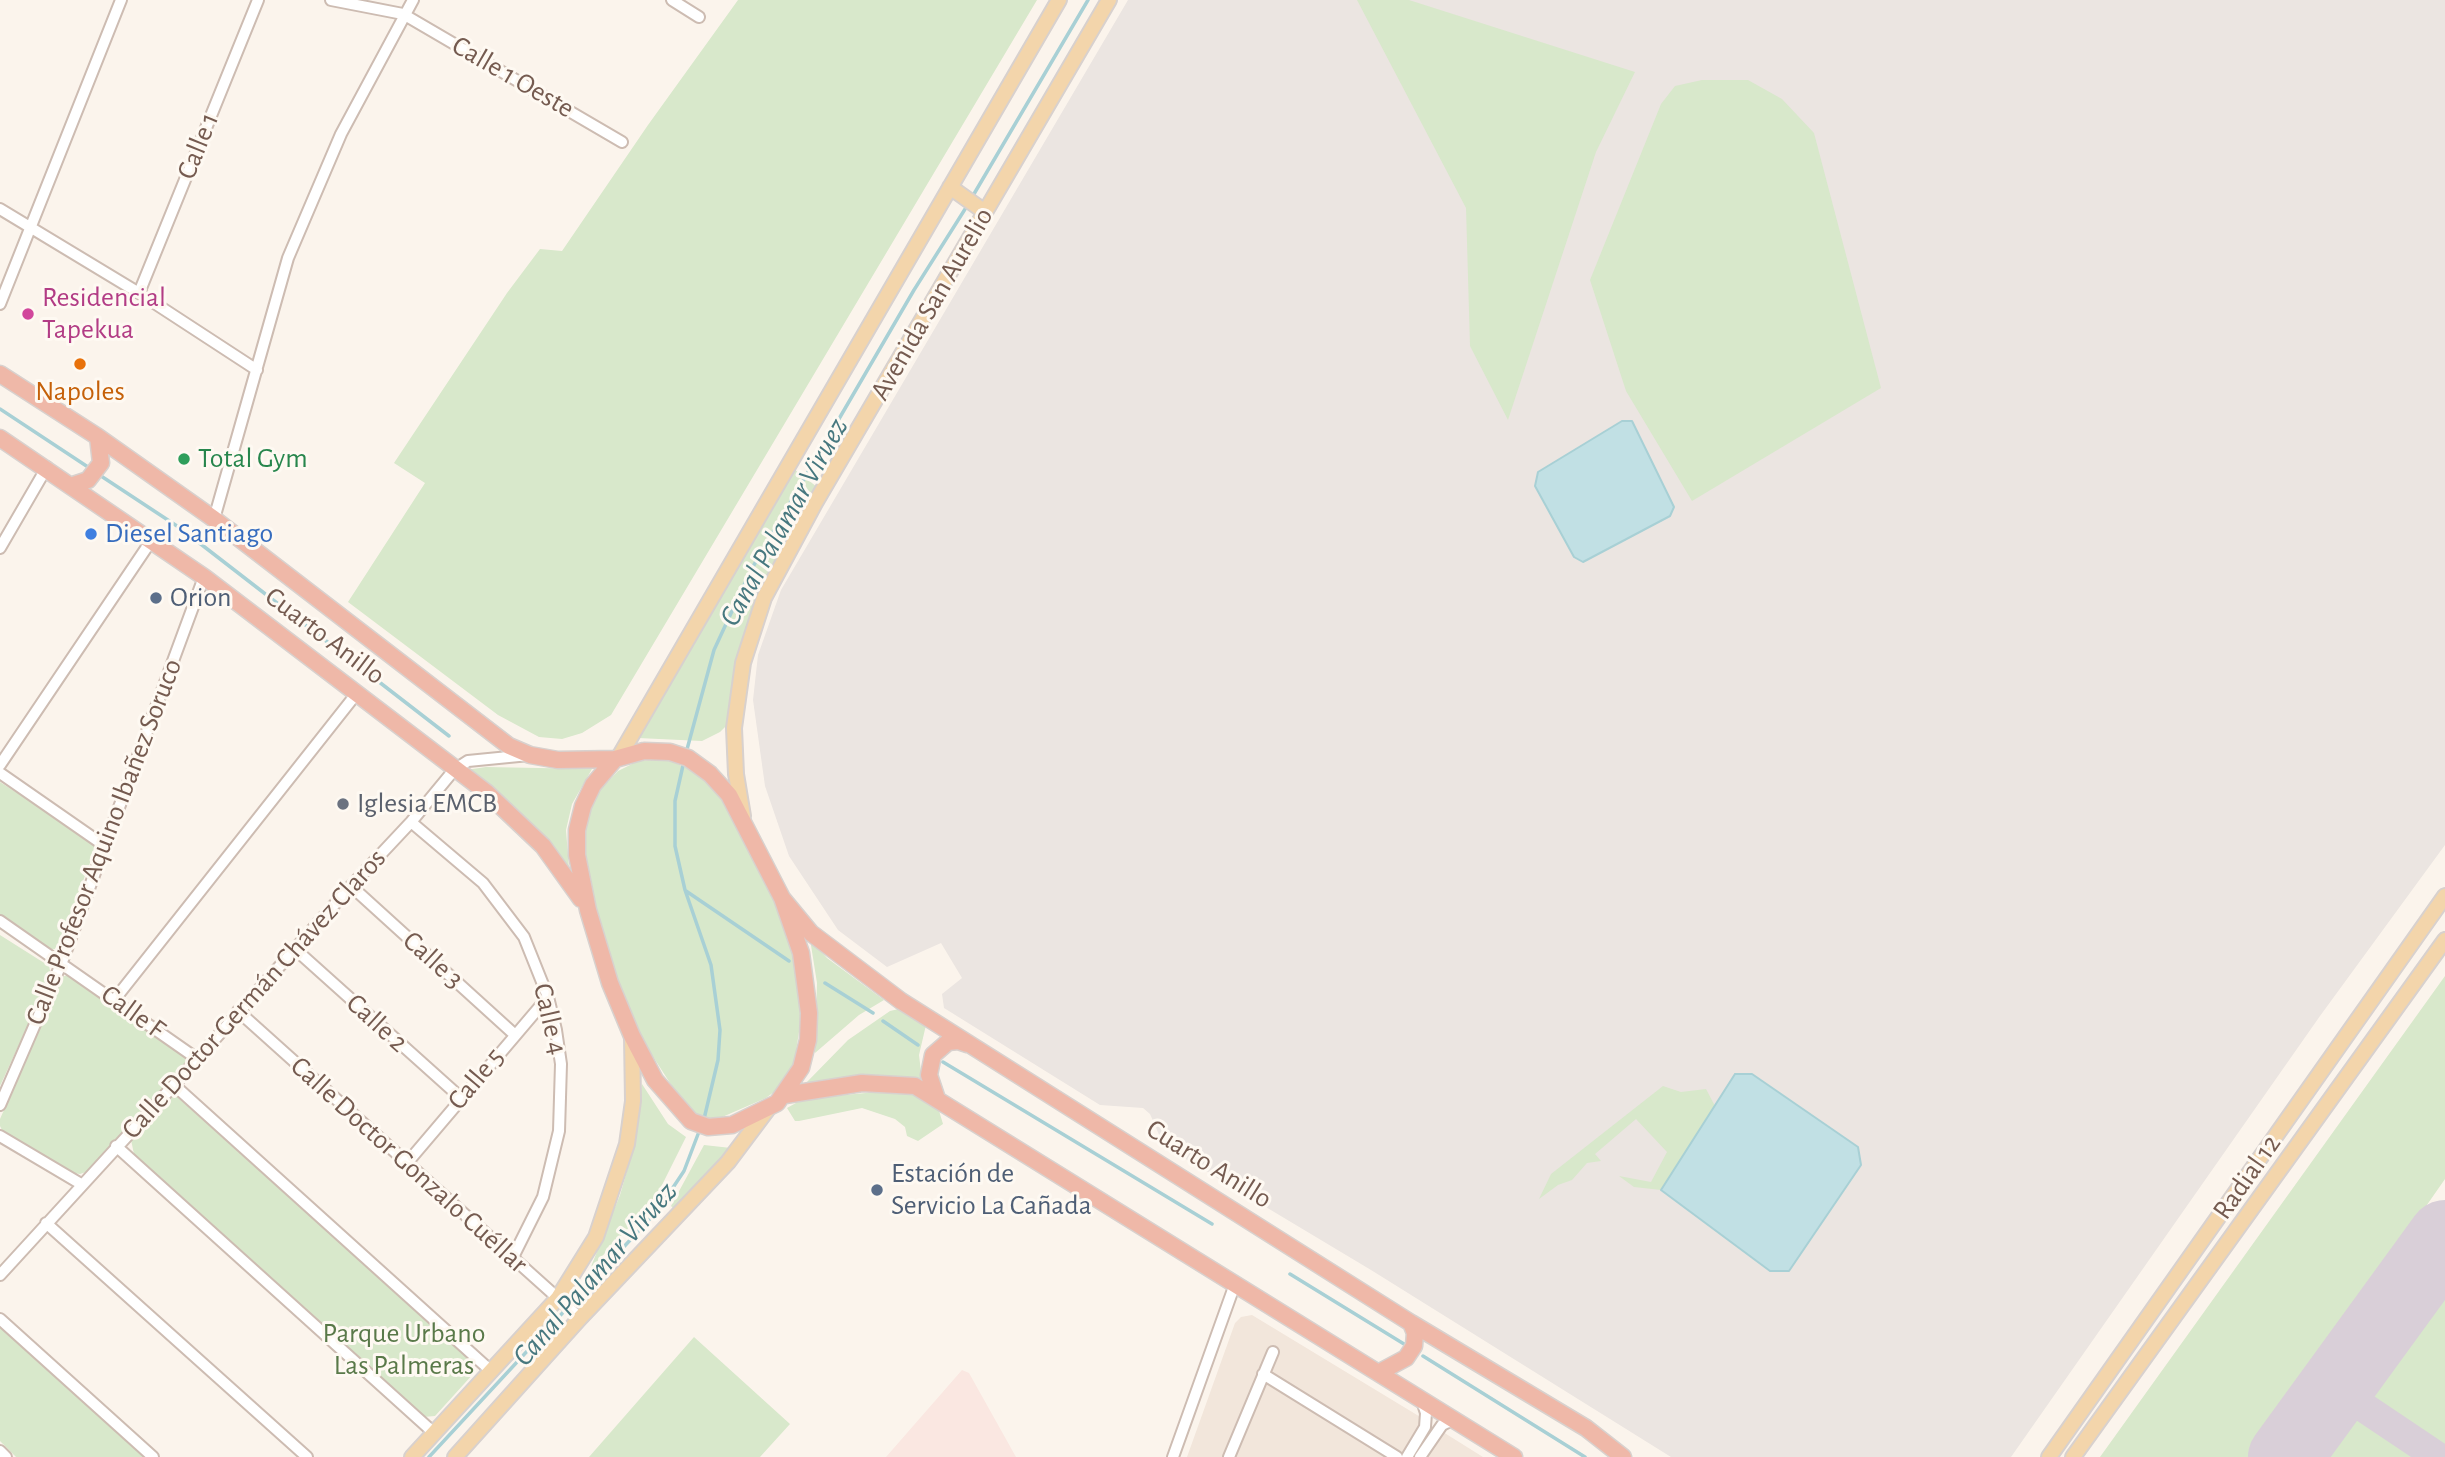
<!DOCTYPE html>
<meta charset="utf-8">
<style>
body{margin:0}
canvas{display:block;background:#fbf4ec}
</style>
<canvas width="2445" height="1457"></canvas>
<script>
const c = document.querySelector('canvas').getContext('2d');
c.lineJoin = 'round';
function paint(path, color) {
  c.fillStyle = color;
  c.fill(path, 'evenodd');
}
function poly(rows) {
  const path = new Path2D();
  for (const r of rows) {
    path.moveTo(r[0], r[1]);
    for (let i = 2; i < r.length; i += 2) path.lineTo(r[i], r[i + 1]);
  }
  return path;
}
function trace(path, color, width, dash) {
  c.strokeStyle = color;
  c.lineWidth = width;
  c.lineCap = dash ? 'butt' : 'round';
  c.setLineDash(dash || []);
  c.stroke(path);
}
function label(font, color, halo, rows, align = 'center') {
  c.font = font + ' "Alegreya Sans",sans-serif';
  c.lineWidth = 6;
  c.setLineDash([]);
  c.textBaseline = 'middle';
  c.strokeStyle = halo;
  c.fillStyle = color;
  for (const [text, x, y, turn = 0] of rows) {
    c.save();
    c.translate(x, y);
    c.rotate((+turn || 0) * Math.PI / 180);
    c.textAlign = isNaN(turn) ? turn : align;
    if (halo) c.strokeText(text, 0, 0);
    c.fillText(text, 0, 0);
    c.restore();
  }
}
paint(poly([
 [1252,1315,1422,1418,1419,1426,1435,1437,1443,1432,1483,1457,1187,1457,1235,1323,1241,1317]
]), '#f2e6db');
paint(poly([
 [962,1370,969,1373,1016,1457,886,1457]
]), '#fae7e1');
paint(poly([
 [1128,0,2445,0,2445,845,2320,1016,2011,1457,1671,1457,1371,1270,1164,1146,1150,1114,1143,1108,1100,1105,944,1008,942,994,962,978,941,943,887,967,838,930,789,856,765,786,753,700,758,655,781,590]
]), '#ebe5e1');
paint(poly([
 [738,0,1037,0,611,715,582,733,562,739,539,737,498,715,348,602,425,483,394,463,507,293,540,249,562,251,648,125],
 [1357,0,1409,0,1635,72,1596,152,1508,420,1470,346,1466,208],
 [1702,80,1748,80,1782,99,1814,133,1881,388,1692,501,1626,391,1590,280,1661,104,1675,86],
 [794,469,817,487,758,595,733,674,729,723,720,732,702,741,638,738],
 [666,759,702,775,723,801,774,895,798,967,802,1012,793,1071,783,1085,766,1098,713,1121,692,1112,679,1097,643,1041,620,995,605,948,582,838,589,807,600,790,618,771,638,761],
 [486,767,592,769,572,804,566,830,569,868,551,844,466,770],
 [0,782,92,841,96,847,57,949,51,949,0,914],
 [0,935,49,966,51,975,0,1086],
 [810,939,827,958,884,1000,859,1015,815,1053,817,983],
 [70,974,187,1057,187,1061,86,1172,80,1174,73,1173,2,1130,0,1126,0,1119,62,977],
 [2445,976,2445,1179,2302,1384,2248,1457,2100,1457],
 [903,1008,926,1025,919,1055,922,1080,872,1076,805,1084,848,1040,890,1011],
 [642,1084,668,1124,686,1137,654,1201,590,1269,620,1195,633,1150],
 [1663,1086,1681,1092,1706,1089,1715,1106,1661,1190,1634,1187,1619,1176,1651,1182,1667,1152,1636,1119,1595,1154,1601,1161,1587,1163,1572,1180,1558,1185,1539,1199,1551,1174],
 [897,1090,917,1094,937,1104,943,1124,918,1141,907,1136,905,1127,895,1119,862,1108,799,1121,795,1121,787,1108,803,1099],
 [175,1095,471,1361,474,1373,435,1416,423,1417,134,1154,131,1140,169,1097],
 [704,1145,731,1148,674,1209,671,1206],
 [2445,1290,2445,1457,2323,1457,2360,1405],
 [0,1325,144,1457,16,1457,0,1441],
 [694,1337,790,1424,760,1457,589,1457]
]), '#d8e8cb');
const water = poly([
 [1622,421,1632,421,1674,507,1670,516,1583,562,1574,557,1535,486,1538,472,1622,421],
 [1735,1074,1752,1074,1858,1147,1861,1165,1789,1271,1770,1271,1661,1190,1735,1074]
]);
paint(water, '#c1e0e4');
trace(water, '#a8d0d5', 2);
trace(poly([
 [971,199,1088,0],
 [0,409,91,469],
 [98,474,180,528,449,736],
 [686,753,714,650,751,570,914,290,967,206],
 [684,761,675,801,675,846,685,890,711,965,720,1030,718,1060,704,1119],
 [686,891,789,961],
 [825,983,873,1013],
 [883,1021,918,1045],
 [943,1062,1212,1224],
 [1290,1274,1404,1344],
 [1423,1356,1585,1457],
 [429,1457,658,1210,684,1171,700,1129]
]), '#a8d0d5', 3.5);
trace(poly([
 [2335,1388,2438,1457]
]), '#d9cfd8', 30);
trace(poly([
 [2285,1457,2445,1237]
]), '#d9cfd8', 74);
const minor = poly([
 [331,0,403,14,622,142],
 [672,0,699,17],
 [0,209,139,293,257,370],
 [139,293,258,0],
 [0,304,121,0],
 [214,519,288,258,341,134,413,0],
 [0,548,47,467],
 [0,765,151,541],
 [0,773,105,846],
 [411,822,483,883,524,937,548,997,556,1030,561,1064,559,1131,543,1197,513,1257],
 [351,886,514,1034],
 [0,921,196,1058],
 [295,949,460,1097],
 [115,999,357,693],
 [238,1011,580,1318],
 [174,1085,491,1371],
 [0,1105,62,962,204,577],
 [0,1136,81,1184],
 [116,1146,434,1433],
 [407,1163,548,997],
 [46,1223,307,1457],
 [0,1275,174,1085,351,886,411,822,454,770,468,761,529,755],
 [0,1319,153,1457],
 [1263,1374,1397,1457],
 [0,1451,6,1457],
 [1173,1457,1235,1284],
 [1229,1457,1273,1352],
 [1407,1457,1425,1427,1426,1413,1422,1401],
 [1420,1457,1442,1425,1452,1420,1457,1422]
]);
const major = poly([
 [950,187,985,212],
 [619,757,1059,0],
 [743,816,736,774,734,728,743,663,764,598,815,503,1109,0],
 [412,1457,558,1298,596,1237,627,1144,633,1101,632,1036],
 [455,1457,580,1318,728,1162,767,1110],
 [2049,1457,2445,896],
 [2073,1457,2445,940]
]);
const highway = poly([
 [0,374,98,437,214,519,509,746,530,755,558,760,615,759],
 [0,438,204,577,486,792,543,846,581,899],
 [73,485,88,480,101,463,98,437],
 [644,751,670,752,688,758,710,774,729,795,782,898,801,953,809,1013,808,1040,801,1068,777,1103,732,1125,708,1127,691,1121,655,1080,632,1036,610,983,588,910,577,855,577,830,583,806,593,785,615,759,644,751],
 [782,898,811,933,901,1001,1411,1323,1586,1428,1623,1457],
 [785,1095,862,1083,915,1086,1514,1457],
 [937,1099,929,1075,933,1055,948,1042,958,1041,967,1044],
 [1378,1373,1406,1358,1414,1346,1415,1333,1411,1323]
]);
trace(minor, '#cdbcb2', 14);
trace(major, '#d8d1ce', 18);
trace(highway, '#d8d1ce', 19);
trace(minor, '#fff', 10);
trace(major, '#f3d5ab', 14);
trace(highway, '#efb8a8', 16);
for (const [x, y, r, color] of [
 [28,314,7,"#d1479c"],
 [80,364,7,"#e8710a"],
 [184,459,7,"#2e9e5b"],
 [91,534,7,"#3f7fe0"],
 [156,598,7,"#5c6f8a"],
 [343,804,7,"#6b7280"],
 [877,1190,7,"#5c6f8a"]
]) {
  const dot = new Path2D();
  dot.arc(x, y, r, 0, 2 * Math.PI);
  c.fillStyle = color;
  c.fill(dot);
  trace(dot, '#fef9f2', 2.5);
}
label('28px', '#755b50', '#fef9f2', [
 ["Calle 1 Oeste",513,77,30],
 ["Calle 1",198,146,-68],
 ["Avenida San Aurelio",932,304,-60],
 ["Cuarto Anillo",325,636,37],
 ["Calle Profesor Aquino Ibañez Soruco",104,842,-69],
 ["Calle 3",433,960,42],
 ["Calle Doctor Germán Chávez Claros",254,994,-48],
 ["Calle F",133,1012,36],
 ["Calle 4",550,1019,77],
 ["Calle 2",377,1023,42],
 ["Calle 5",476,1079,-50],
 ["Cuarto Anillo",1209,1164,32],
 ["Calle Doctor Gonzalo Cuéllar",409,1165,42],
 ["Radial 12",2247,1177,-55]
]);
label('28px', '#b23c85', '#fef9f2', [
 ["Residencial",42,298],
 ["Tapekua",42,330]
], 'left');
label('28px', '#c56008', '#fef9f2', [
 ["Napoles",80,392]
]);
label('28px', '#27864d', '#fef9f2', [
 ["Total Gym",198,459]
], 'left');
label('28px', '#366cbe', '#fef9f2', [
 ["Diesel Santiago",105,534]
], 'left');
label('28px', '#4e5e75', '#fef9f2', [
 ["Orion",170,598],
 ["Estación de",891,1174],
 ["Servicio La Cañada",891,1206]
], 'left');
label('28px', '#5b616d', '#fef9f2', [
 ["Iglesia EMCB",357,804]
], 'left');
label('28px', '#597949', '#fef9f2', [
 ["Parque Urbano",404,1334],
 ["Las Palmeras",404,1366]
]);
label('italic 30px', '#47787f', '#fef9f2', [
 ["Canal Palamar Viruez",784,522,-61],
 ["Canal Palamar Viruez",595,1274,-49]
]);
</script>
